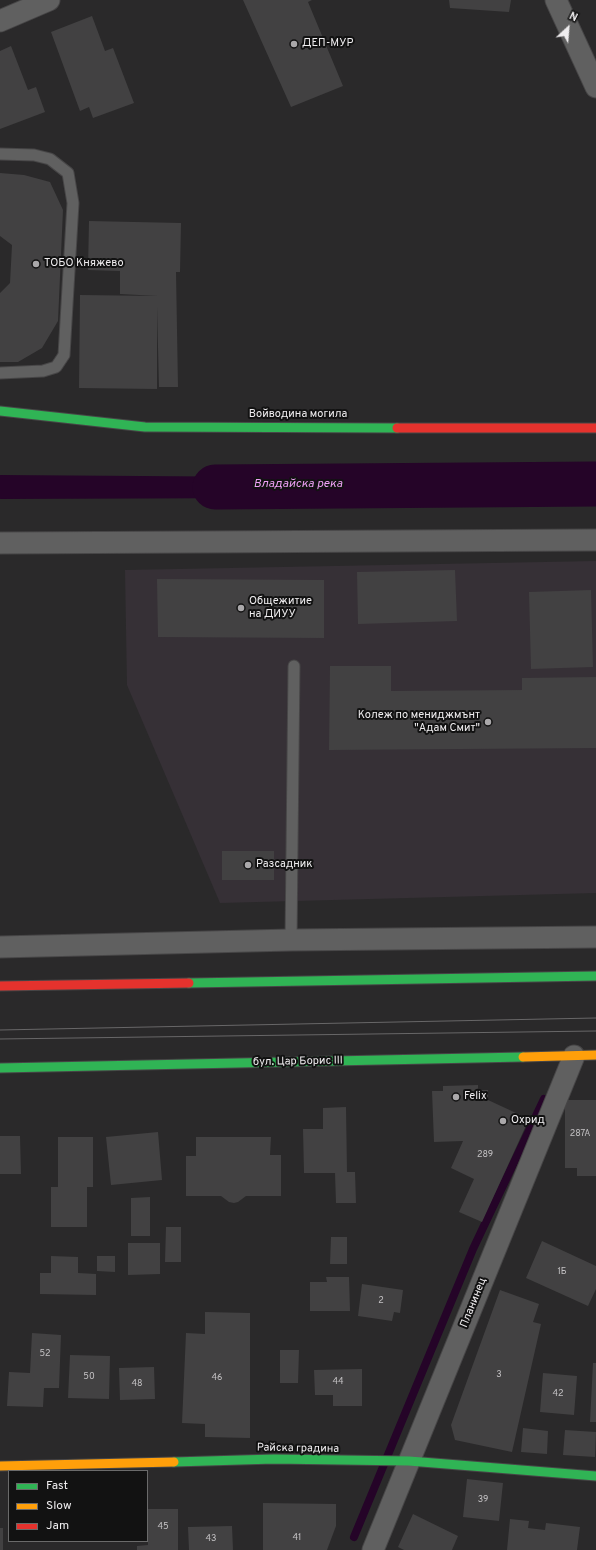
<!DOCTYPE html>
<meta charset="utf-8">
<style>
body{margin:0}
#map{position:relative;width:596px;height:1550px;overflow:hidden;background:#2a292a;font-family:Overpass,sans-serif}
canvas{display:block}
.legend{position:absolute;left:8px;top:1470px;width:140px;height:72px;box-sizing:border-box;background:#121212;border:1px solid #6a6a6a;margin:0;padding:5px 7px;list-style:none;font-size:12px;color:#efedef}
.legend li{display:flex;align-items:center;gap:8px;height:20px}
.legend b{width:20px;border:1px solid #6a6a6a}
.north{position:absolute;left:548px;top:8px;width:40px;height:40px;-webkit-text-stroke:3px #121212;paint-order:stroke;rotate:26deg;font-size:11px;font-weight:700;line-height:16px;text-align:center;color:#efedef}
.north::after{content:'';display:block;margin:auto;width:14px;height:18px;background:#efedef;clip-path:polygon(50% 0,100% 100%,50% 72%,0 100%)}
</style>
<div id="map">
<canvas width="596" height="1550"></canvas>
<ul class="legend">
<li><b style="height:5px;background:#30b455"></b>Fast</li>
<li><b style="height:5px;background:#ff9f0a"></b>Slow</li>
<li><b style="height:5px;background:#e5322d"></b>Jam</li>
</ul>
<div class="north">N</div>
</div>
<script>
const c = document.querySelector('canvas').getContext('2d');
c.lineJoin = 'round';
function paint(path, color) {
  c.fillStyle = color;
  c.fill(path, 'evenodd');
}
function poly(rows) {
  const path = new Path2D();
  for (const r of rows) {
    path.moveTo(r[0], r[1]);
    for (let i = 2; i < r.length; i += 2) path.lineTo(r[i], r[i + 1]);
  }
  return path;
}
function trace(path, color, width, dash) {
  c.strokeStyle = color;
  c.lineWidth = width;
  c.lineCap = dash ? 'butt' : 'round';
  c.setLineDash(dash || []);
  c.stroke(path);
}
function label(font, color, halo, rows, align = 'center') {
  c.font = font + ' Overpass,sans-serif';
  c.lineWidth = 4;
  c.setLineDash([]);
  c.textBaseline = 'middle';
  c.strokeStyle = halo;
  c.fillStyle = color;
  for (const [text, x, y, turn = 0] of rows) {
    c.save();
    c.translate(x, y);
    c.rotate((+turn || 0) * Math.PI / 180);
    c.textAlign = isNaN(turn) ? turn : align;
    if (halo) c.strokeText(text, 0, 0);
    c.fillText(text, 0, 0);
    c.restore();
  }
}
paint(poly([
 [596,561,596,893,220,903,127,685,125,570]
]), '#363036');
paint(poly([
 [0,475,278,477,277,498,0,499]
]), '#250428');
trace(poly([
 [354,1537,473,1249,544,1099]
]), '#250428', 8);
trace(poly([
 [215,487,596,484]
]), '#250428', 45);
paint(poly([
 [243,0,312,0,308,2,343,86,291,107],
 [449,0,511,0,509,12,450,8],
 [92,16,105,51,113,48,134,103,93,118,89,107,80,111,51,32],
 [11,46,28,90,36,87,45,112,0,129,0,51],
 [0,173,24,175,50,182,63,210,58,321,42,348,18,362,0,362,0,293,10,283,12,245,0,236],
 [89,221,181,223,180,272,176,272,178,387,159,387,157,307,157,389,79,388,80,295,158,296,120,294,120,271,88,270],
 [455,570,457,621,358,624,357,572],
 [157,579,324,580,324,638,158,637],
 [591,590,593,667,531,669,529,592],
 [330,666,391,666,391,691,522,690,522,678,596,677,596,748,329,750],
 [222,851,274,851,274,880,222,880],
 [478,1085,478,1090,488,1090,488,1100,529,1119,482,1222,459,1212,474,1179,451,1168,463,1141,434,1142,432,1091,443,1091,443,1086],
 [565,1100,596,1100,596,1176,577,1176,577,1168,565,1168],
 [346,1107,347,1172,355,1172,356,1203,336,1203,335,1173,304,1173,303,1129,323,1129,323,1108],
 [158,1132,162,1180,111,1185,106,1137],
 [0,1136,20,1136,21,1174,0,1174],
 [58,1137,93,1137,93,1187,87,1187,87,1227,51,1227,51,1187,58,1187],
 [196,1137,271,1137,270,1155,281,1155,281,1196,246,1196,238,1202,234,1203,229,1202,221,1196,186,1196,186,1156,196,1156],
 [150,1197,150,1236,131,1236,131,1198],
 [166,1227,181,1227,181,1262,165,1262],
 [331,1237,347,1237,347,1264,330,1264],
 [542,1241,596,1266,596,1289,588,1306,526,1278],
 [128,1243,160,1243,160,1274,128,1275],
 [51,1256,78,1257,78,1273,96,1274,96,1295,40,1294,40,1273,51,1273],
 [97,1256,115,1256,115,1272,97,1271],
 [326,1277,349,1277,350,1311,310,1311,310,1282,327,1282],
 [362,1284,403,1290,400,1313,394,1312,392,1321,358,1316],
 [500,1290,539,1304,533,1322,541,1324,512,1452,455,1440,451,1425],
 [205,1312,250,1313,250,1438,205,1437,205,1424,182,1423,186,1333,205,1334],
 [32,1333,61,1335,59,1388,44,1388,43,1407,7,1406,9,1372,30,1373],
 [280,1350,299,1350,298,1383,280,1383],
 [70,1355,110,1356,109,1399,68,1398],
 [593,1363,596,1363,596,1422,590,1422],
 [154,1367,155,1399,120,1400,119,1368],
 [362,1369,362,1406,333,1406,333,1395,315,1395,314,1370],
 [543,1373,577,1376,574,1415,540,1412],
 [523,1428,548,1431,547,1454,521,1452],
 [565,1430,596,1432,595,1457,563,1455],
 [467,1479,503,1483,499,1521,463,1517],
 [263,1503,336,1504,336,1526,327,1550,263,1550],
 [147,1509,178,1509,178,1550,137,1550,137,1546,148,1545],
 [413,1514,458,1536,452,1550,404,1550,398,1547],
 [510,1519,529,1521,528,1528,545,1530,546,1523,580,1527,577,1550,507,1550],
 [232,1526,233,1550,189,1550,188,1527],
 [0,1528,3,1528,3,1550,0,1550]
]), '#424142');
const lane = poly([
 [0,154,34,155,50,159,68,173,73,203,64,355,56,367,43,371,0,373],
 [291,940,294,666]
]);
const street = poly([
 [556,0,596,87],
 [0,21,49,0],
 [0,543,596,540],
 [0,947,291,940,596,937],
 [373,1550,574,1056]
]);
const fast = poly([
 [0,411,145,427,397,428],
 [189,983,596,976],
 [0,1068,523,1057],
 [174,1462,274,1459,409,1461,596,1476]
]);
const slow = poly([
 [523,1057,596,1055],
 [0,1466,174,1462]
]);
const jam = poly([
 [397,428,596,428],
 [0,986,189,983]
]);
trace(lane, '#474647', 13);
trace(street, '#474647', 23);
trace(fast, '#474647', 11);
trace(slow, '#474647', 11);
trace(jam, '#474647', 11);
trace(lane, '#606060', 11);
trace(street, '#606060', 21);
trace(fast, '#30b455', 9);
trace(slow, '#ff9f0a', 9);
trace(jam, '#e5322d', 9);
trace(poly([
 [0,1030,596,1018],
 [0,1039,596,1031]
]), '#686768', 1);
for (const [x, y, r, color] of [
 [294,44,4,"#aaa8aa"],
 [36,264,4,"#aaa8aa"],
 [241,608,4,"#aaa8aa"],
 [488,722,4,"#aaa8aa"],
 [248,865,4,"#aaa8aa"],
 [456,1097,4,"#aaa8aa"],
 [503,1121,4,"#aaa8aa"]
]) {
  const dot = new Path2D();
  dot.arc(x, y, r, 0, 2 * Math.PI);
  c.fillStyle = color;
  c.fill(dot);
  trace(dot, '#121212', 1.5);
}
label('9px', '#c4c2c4', null, [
 ["287A",580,1134],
 ["289",485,1155],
 ["1Б",562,1272],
 ["2",381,1301],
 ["52",45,1354],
 ["3",499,1375],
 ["50",89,1377],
 ["46",217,1378],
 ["44",338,1382],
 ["48",137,1384],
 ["42",558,1394],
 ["39",483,1500],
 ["45",163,1527],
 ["41",297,1538],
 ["43",211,1539]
]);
label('11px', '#efedef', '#121212', [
 ["ДЕП-МУР",302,44],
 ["ТОБО Княжево",44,264],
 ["Общежитие",249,602],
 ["на ДИУУ",249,615],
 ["Колеж по мениджмънт",480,716,"right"],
 ["\"Адам Смит\"",480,729,"right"],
 ["Разсадник",256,865],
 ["Felix",464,1097],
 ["Охрид",511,1121]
], 'left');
label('11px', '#efedef', '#121212', [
 ["Войводина могила",298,415],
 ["бул. Цар Борис III",298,1062,-1],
 ["Планинец",474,1303,-68],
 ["Райска градина",298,1449,1]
]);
label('italic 12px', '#efa1f6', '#121212', [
 ["Владайска река",298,485]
]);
</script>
